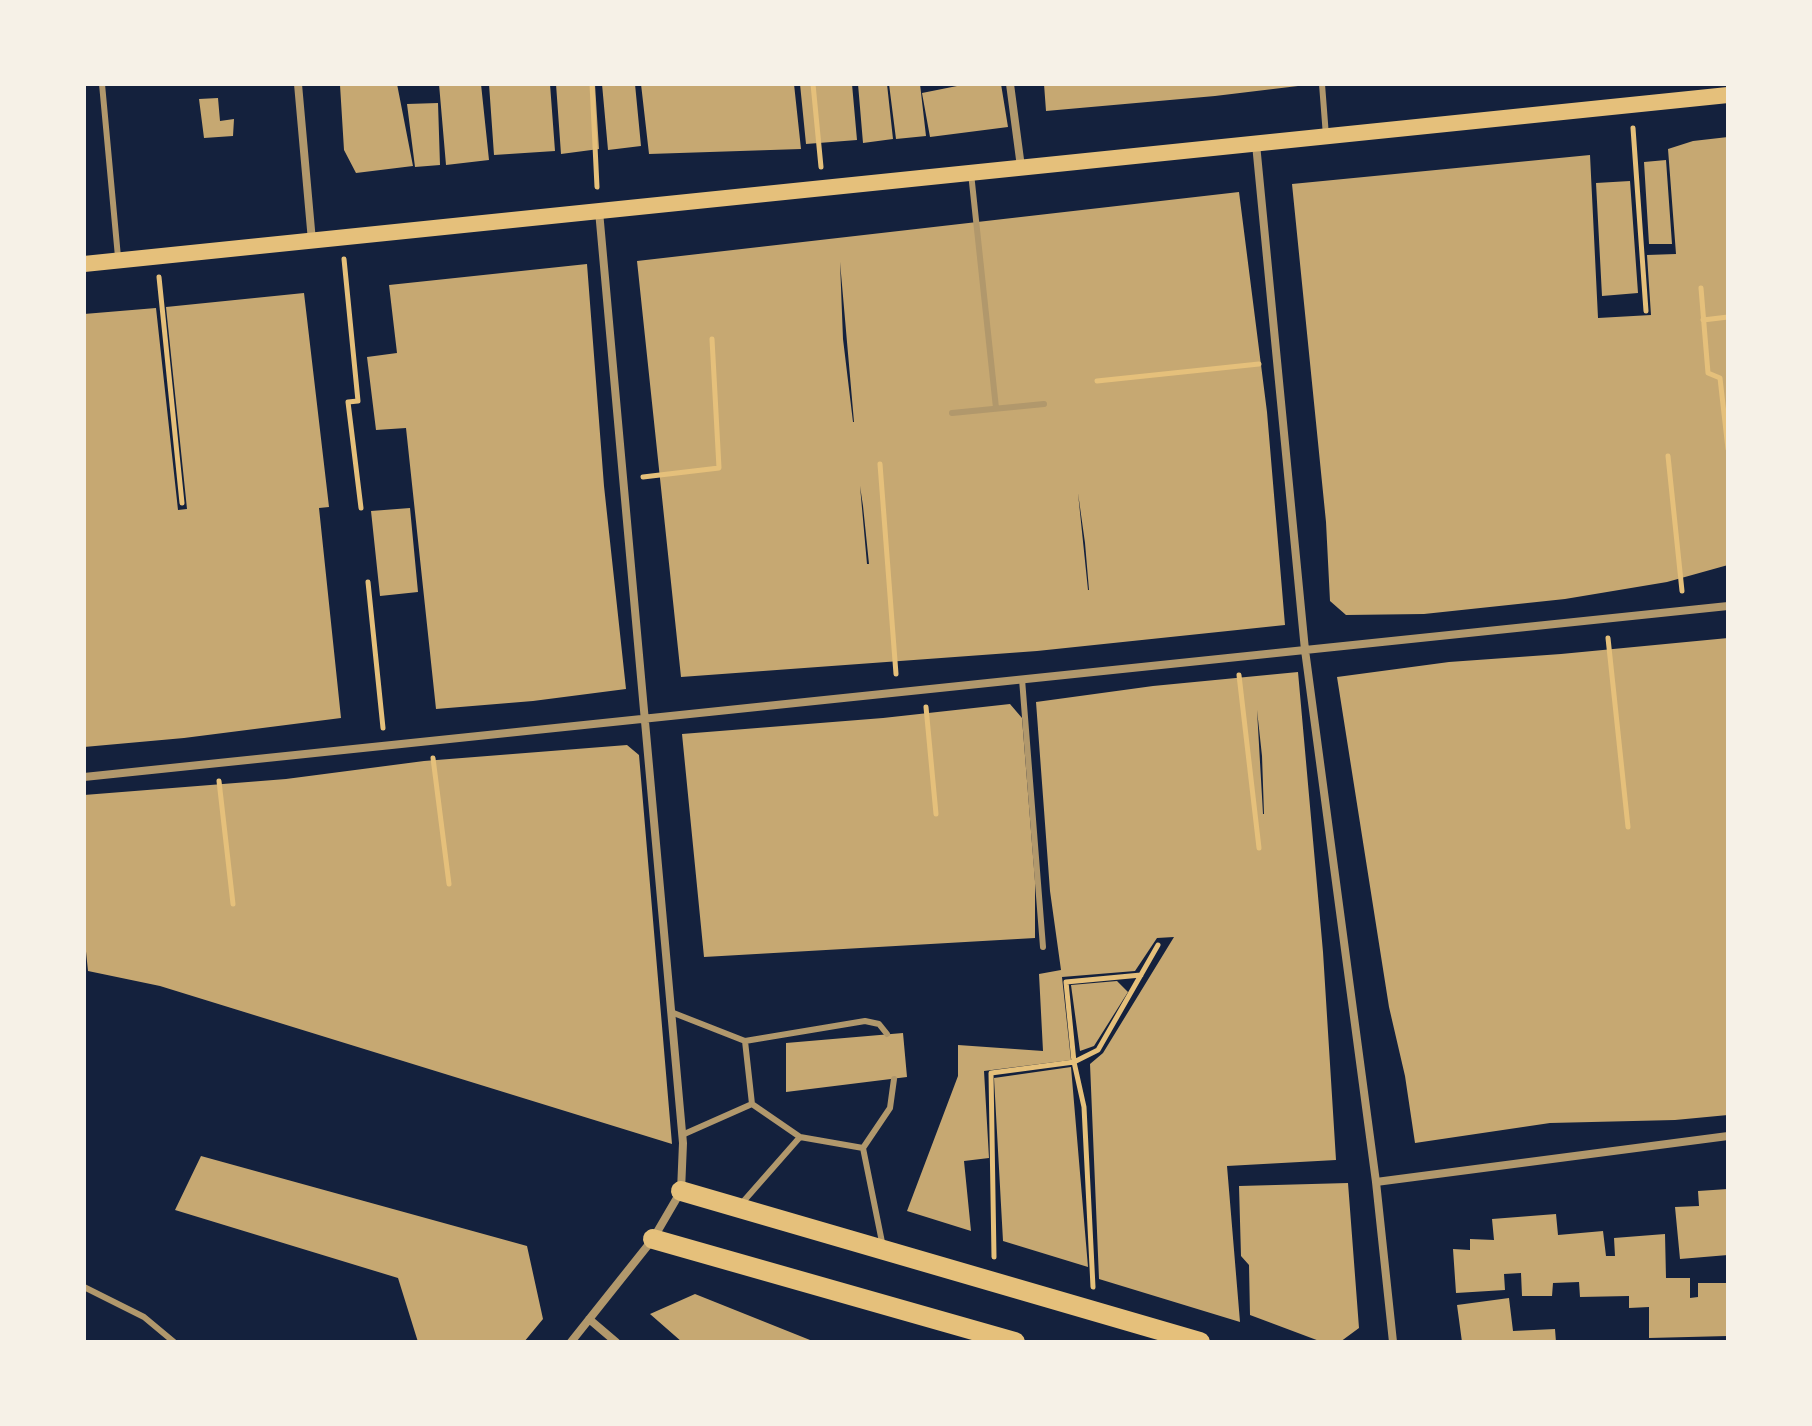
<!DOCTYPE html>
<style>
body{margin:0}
#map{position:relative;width:1812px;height:1426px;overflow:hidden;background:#14213d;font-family:"Open Sans",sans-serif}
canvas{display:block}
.frame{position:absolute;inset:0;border:86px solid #f6f1e7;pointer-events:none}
</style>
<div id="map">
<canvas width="1812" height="1426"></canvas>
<div class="frame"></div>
</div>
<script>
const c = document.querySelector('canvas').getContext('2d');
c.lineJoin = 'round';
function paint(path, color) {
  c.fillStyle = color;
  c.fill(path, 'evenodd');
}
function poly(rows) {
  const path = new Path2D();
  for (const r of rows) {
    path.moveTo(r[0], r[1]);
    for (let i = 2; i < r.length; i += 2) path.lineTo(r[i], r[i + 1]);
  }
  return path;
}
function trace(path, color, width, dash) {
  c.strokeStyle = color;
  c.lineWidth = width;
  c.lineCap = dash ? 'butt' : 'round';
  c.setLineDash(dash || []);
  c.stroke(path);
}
paint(poly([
 [397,84,413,166,356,173,344,150,340,85],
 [439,84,481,84,489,160,446,165],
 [489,84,550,84,555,151,494,155],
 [556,84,595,84,599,149,561,154],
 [602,84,635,84,641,146,608,150],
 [641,84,794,84,801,149,649,154],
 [800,84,852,84,857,140,806,144],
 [858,84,887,84,893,139,863,143],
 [889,84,920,84,926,136,896,139],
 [967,84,1001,84,1008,127,930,137,922,93],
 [1044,84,1298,84,1298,86,1215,96,1046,111],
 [218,98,220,121,234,119,233,136,204,138,199,99],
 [438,103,440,165,415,167,407,104],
 [1728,137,1728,565,1667,582,1565,599,1424,614,1346,615,1330,601,1326,522,1292,184,1590,155,1598,318,1651,315,1647,255,1676,254,1668,149,1693,141],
 [1666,160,1672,244,1649,244,1644,162],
 [1630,181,1638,293,1602,296,1596,183],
 [1239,192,1267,412,1285,625,1037,651,681,677,637,261],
 [840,262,854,422,853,422,843,339],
 [860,486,863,506,869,564,867,564],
 [1078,493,1085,543,1089,590,1088,590],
 [587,264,604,486,626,689,533,701,436,709,406,428,376,430,367,357,397,353,389,285],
 [304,293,329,507,319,508,341,718,184,738,84,747,84,314,156,308,178,510,187,509,166,307],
 [410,508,418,592,380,596,371,511],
 [1728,638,1728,1115,1675,1120,1550,1123,1415,1143,1405,1076,1389,1007,1337,677,1449,662,1561,654],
 [1298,672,1323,952,1336,1160,1227,1166,1240,1322,1099,1279,1090,1064,1103,1053,1174,937,1157,938,1135,971,1062,977,1071,1060,984,1071,989,1158,964,1161,971,1231,907,1211,958,1076,958,1045,1043,1051,1039,974,1061,970,1050,891,1036,702,1153,686],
 [1257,710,1262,756,1264,814,1263,814],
 [1010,704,1022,718,1035,881,1035,938,704,957,682,734,883,718],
 [627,745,639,755,672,1144,160,986,88,971,84,932,84,795,286,779,424,761],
 [1117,981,1128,992,1094,1046,1080,1051,1071,985],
 [903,1033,907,1077,786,1092,786,1043],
 [1071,1067,1088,1267,1003,1241,994,1078],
 [201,1156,527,1246,543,1319,524,1342,418,1342,398,1278,175,1210],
 [1348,1183,1359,1328,1340,1342,1322,1342,1250,1315,1249,1265,1241,1256,1239,1186],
 [1728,1189,1728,1255,1680,1259,1675,1207,1699,1206,1698,1191],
 [1556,1214,1558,1235,1603,1231,1606,1256,1615,1256,1614,1238,1665,1234,1666,1278,1690,1278,1690,1298,1698,1297,1698,1283,1728,1283,1728,1336,1649,1338,1649,1307,1629,1308,1629,1296,1580,1297,1579,1282,1553,1283,1552,1296,1522,1296,1521,1273,1504,1274,1505,1290,1456,1293,1453,1249,1470,1250,1470,1239,1494,1240,1492,1219],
 [695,1294,815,1342,682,1342,650,1314],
 [1509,1298,1513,1331,1555,1329,1556,1342,1462,1342,1457,1305]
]), '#c6a872');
trace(poly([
 [592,84,597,187],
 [813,84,821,167],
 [1633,128,1646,311],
 [344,259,358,401,348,402,361,508],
 [159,277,182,503],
 [1701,288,1708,373,1720,378,1728,449],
 [1703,320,1728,317],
 [1097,381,1259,364],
 [1668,456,1682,591],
 [880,464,896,674],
 [643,477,719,468,712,339],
 [368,582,383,728],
 [1608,638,1628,827],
 [1239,675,1259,848],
 [926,707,936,814],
 [433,758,449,884],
 [219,781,233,904],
 [994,1257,991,1073,1074,1062,1098,1050,1158,945],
 [1093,1287,1084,1107,1074,1062,1066,982,1141,975]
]), '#e5c07b', 5);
trace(poly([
 [102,84,118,257],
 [1322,84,1326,136],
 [971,173,996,408],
 [952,413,1044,404],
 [1022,679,1043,947],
 [671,1012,745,1041,752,1104,682,1135],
 [745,1041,865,1021,879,1024,887,1034],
 [752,1104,800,1137],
 [863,1148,890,1108,894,1079],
 [742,1203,800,1137,863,1148,883,1247],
 [84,1287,144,1317,174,1342]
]), '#b1986c', 6);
trace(poly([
 [298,84,312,241],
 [1010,84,1021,167],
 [1256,144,1305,650,1376,1182,1393,1342],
 [84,777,1728,606],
 [1376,1182,1728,1136],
 [589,1319,616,1342],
 [571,1342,653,1239,681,1191,683,1143,599,211]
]), '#b1986c', 8);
trace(poly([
 [84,264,1728,95]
]), '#e5c07b', 16);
trace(poly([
 [681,1191,1200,1342],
 [653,1239,1015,1342]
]), '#e5c07b', 20);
</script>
